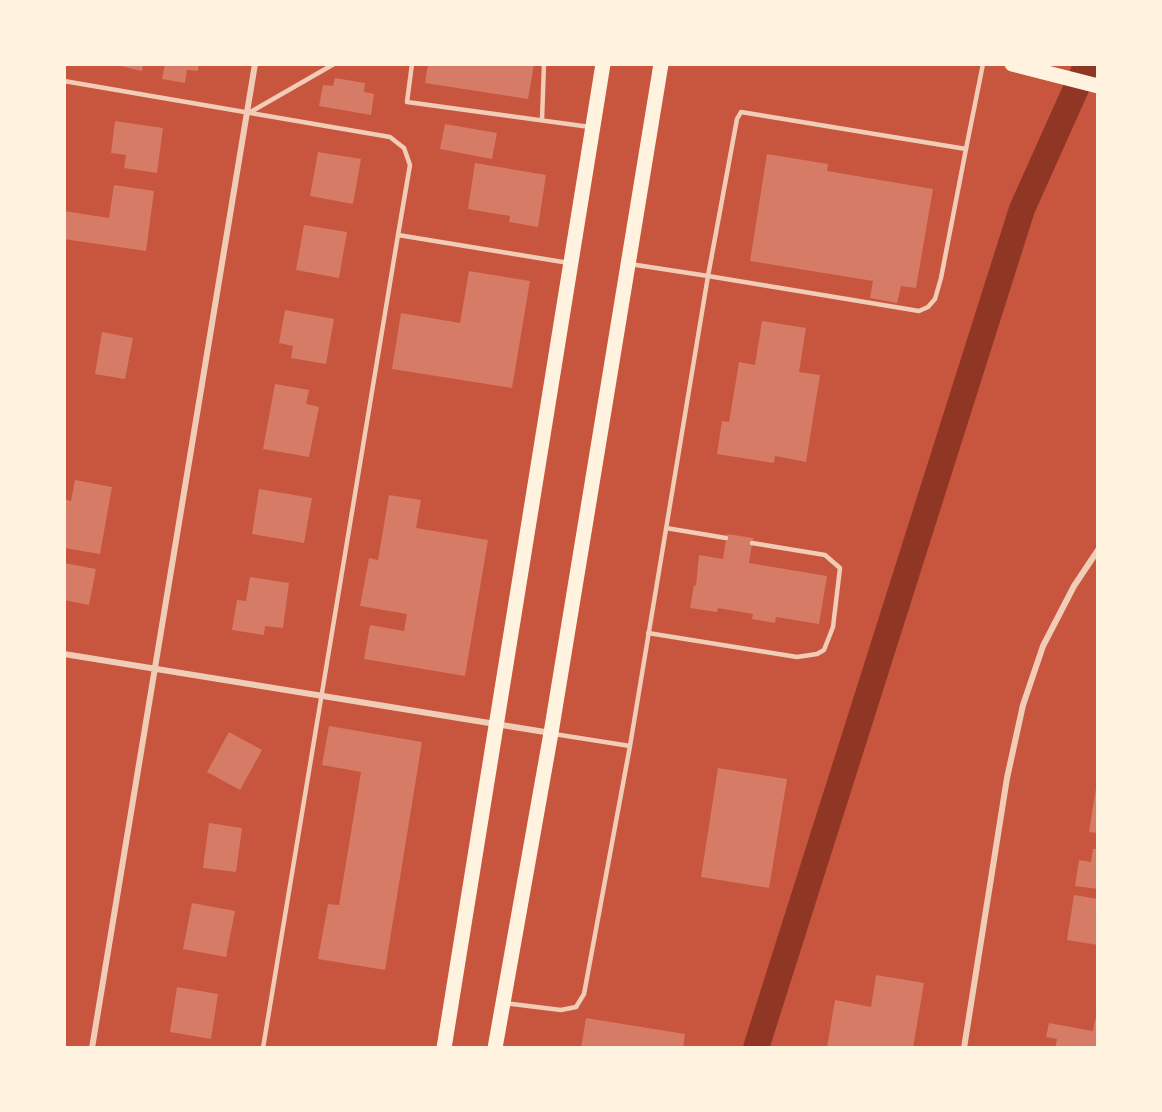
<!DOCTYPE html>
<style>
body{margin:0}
#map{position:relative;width:1162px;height:1112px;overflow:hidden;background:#c8553d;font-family:"Nunito Sans",sans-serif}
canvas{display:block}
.frame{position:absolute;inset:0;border:66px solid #fff3e0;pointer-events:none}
</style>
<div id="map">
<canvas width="1162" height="1112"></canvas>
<div class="frame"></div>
</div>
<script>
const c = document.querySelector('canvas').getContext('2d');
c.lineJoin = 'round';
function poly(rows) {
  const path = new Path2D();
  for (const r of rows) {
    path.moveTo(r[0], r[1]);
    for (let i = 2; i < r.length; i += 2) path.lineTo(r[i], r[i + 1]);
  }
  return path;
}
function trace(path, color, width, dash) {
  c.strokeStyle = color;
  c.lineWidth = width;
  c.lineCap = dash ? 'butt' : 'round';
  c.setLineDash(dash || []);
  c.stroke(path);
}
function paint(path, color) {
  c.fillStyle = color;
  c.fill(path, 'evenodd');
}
trace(poly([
 [756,1048,1022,209,1087,64]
]), '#8f3625', 26);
paint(poly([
 [112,64,143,64,142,71],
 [165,64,199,64,198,71,187,70,185,83,162,79],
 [428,64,534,64,528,99,425,83],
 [335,78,365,83,364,92,374,94,371,115,319,106,323,85,333,86],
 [115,121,163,128,157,173,124,168,126,155,111,153],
 [445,124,497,133,492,159,440,149],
 [318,152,361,159,353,204,310,196],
 [767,154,828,164,827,171,933,189,916,288,901,286,897,303,870,298,873,281,750,261],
 [475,163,546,175,538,227,509,222,510,216,468,209],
 [114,185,154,191,146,251,64,239,64,211,109,218],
 [304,225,347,232,339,278,296,270],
 [469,271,530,281,512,388,392,369,401,313,460,323],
 [285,310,334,319,326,364,291,358,293,346,279,343],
 [762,321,806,328,799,372,820,375,806,462,775,456,774,463,717,454,722,421,729,422,739,362,755,365],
 [102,332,133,338,125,379,95,374],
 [275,384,309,390,306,404,319,407,309,457,263,449],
 [75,480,112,487,100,554,64,548,64,499,71,501],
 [259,489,312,498,304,543,252,534],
 [389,495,421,500,416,528,488,540,465,676,364,659,370,625,404,631,407,614,360,606,369,558,378,560],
 [727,534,753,538,749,563,827,576,819,624,776,617,775,623,752,619,753,614,718,608,717,612,690,608,694,585,696,586,699,555,723,559],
 [64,563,96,569,89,605,64,600],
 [250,577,289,583,283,628,265,626,264,635,232,630,237,600,246,601],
 [329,726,422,742,385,970,318,959,328,904,339,905,361,772,322,765],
 [229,732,262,750,240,790,207,772],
 [718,768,787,779,769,888,701,877],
 [1096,788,1098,788,1098,833,1089,832],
 [209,823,242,828,236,872,203,868],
 [1093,849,1098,849,1098,889,1075,886,1079,860,1091,862],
 [1074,895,1098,899,1098,945,1067,940],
 [192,903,235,911,226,957,183,949],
 [876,975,924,983,913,1048,827,1048,835,1000,871,1007],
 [177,987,218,994,211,1039,170,1032],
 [586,1018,685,1034,683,1048,581,1048],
 [1095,1019,1098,1020,1098,1048,1055,1048,1057,1039,1046,1037,1049,1023,1093,1031]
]), '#d67c66');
trace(poly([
 [412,64,407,102,590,127],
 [64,81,390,137,404,148,410,165,398,235],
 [247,114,334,64],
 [542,120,544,64],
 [966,149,941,278,935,299,928,307,919,311,708,276,737,119,741,112,966,149,983,64],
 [666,528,726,538],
 [648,633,797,657,817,654,824,650,833,627,840,568,825,555,752,543],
 [554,734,630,746,708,276,630,264],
 [504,1003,561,1010,576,1007,584,994,630,746],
 [263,1048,398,235,569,263]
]), '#f1ccb7', 4.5);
trace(poly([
 [64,654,551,733],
 [92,1048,255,64],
 [964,1048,1007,778,1023,705,1043,646,1074,586,1098,550]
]), '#f1ccb7', 6);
trace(poly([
 [1012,64,1098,86],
 [444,1048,603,64],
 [495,1048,551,733,661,64]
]), '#fff3e0', 15);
</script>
